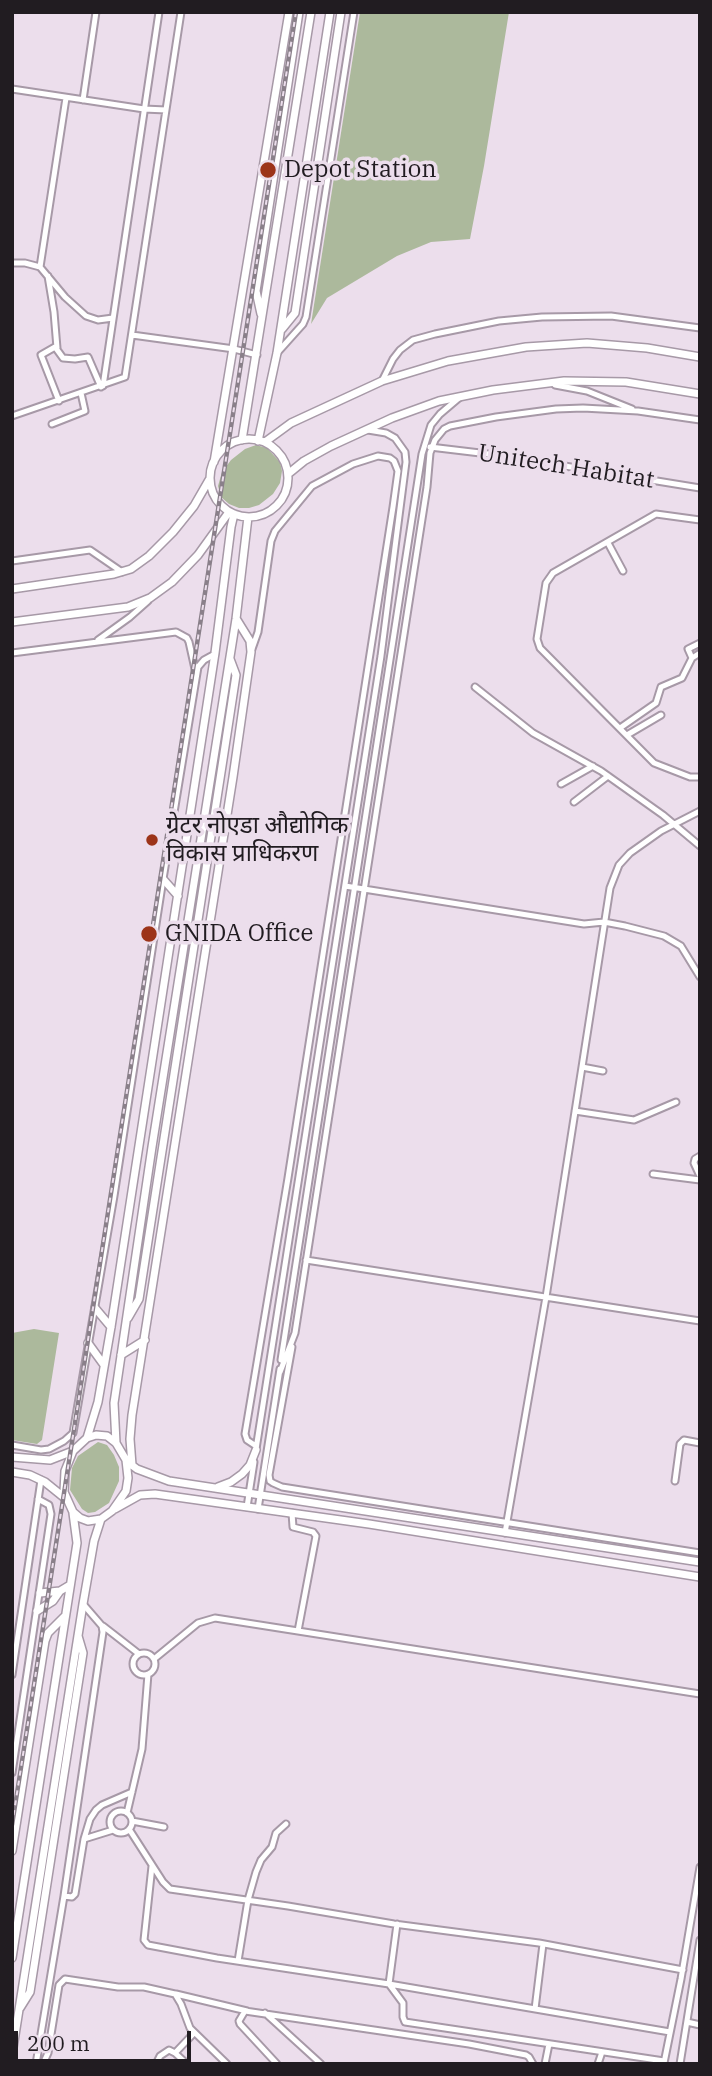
<!DOCTYPE html>
<meta charset="utf-8">
<style>
body{margin:0}
#map{position:relative;width:712px;height:2076px;overflow:hidden;background:#ecdeec;font-family:"IBM Plex Serif",serif}
canvas{display:block}
.frame{position:absolute;inset:0;border:14px solid #211c21;pointer-events:none}
.scale{position:absolute;left:14px;top:2031px;width:177px;height:32px;box-sizing:border-box;border:4px solid #211c21;border-top:0;padding-left:9px;font-size:21px;line-height:24px;white-space:nowrap;color:#211c21;-webkit-text-stroke:5px #ecdeec;paint-order:stroke}
</style>
<div id="map">
<canvas width="712" height="2076"></canvas>
<div class="frame"></div>
<div class="scale">200 m</div>
</div>
<script>
const c = document.querySelector('canvas').getContext('2d');
c.lineJoin = 'round';
function paint(path, color) {
  c.fillStyle = color;
  c.fill(path, 'evenodd');
}
function poly(rows) {
  const path = new Path2D();
  for (const r of rows) {
    if (r.length === 3) {
      path.moveTo(r[0] + r[2], r[1]);
      path.arc(r[0], r[1], r[2], 0, 2 * Math.PI);
      continue;
    }
    path.moveTo(r[0], r[1]);
    for (let i = 2; i < r.length; i += 2) path.lineTo(r[i], r[i + 1]);
  }
  return path;
}
function trace(path, color, width, dash) {
  c.strokeStyle = color;
  c.lineWidth = width;
  c.lineCap = dash ? 'butt' : 'round';
  c.setLineDash(dash || []);
  c.stroke(path);
}
function label(font, color, halo, rows, align = 'center') {
  c.font = font + ' "IBM Plex Serif","Noto Sans Devanagari",serif';
  c.lineWidth = 7;
  c.setLineDash([]);
  c.textBaseline = 'middle';
  c.strokeStyle = halo;
  c.fillStyle = color;
  for (const [text, x, y, turn = 0] of rows) {
    c.save();
    c.translate(x, y);
    c.rotate((+turn || 0) * Math.PI / 180);
    c.textAlign = isNaN(turn) ? turn : align;
    if (halo) c.strokeText(text, 0, 0);
    c.fillText(text, 0, 0);
    c.restore();
  }
}
paint(poly([
 [360,12,509,12,484,166,470,239,431,242,397,256,327,298,311,324],
 [256,445,267,448,280,462,282,471,280,483,273,494,259,505,249,508,239,508,229,504,221,497,218,486,222,472,231,460,245,449],
 [34,1329,59,1333,42,1440,37,1444,12,1440,12,1333],
 [98,1442,107,1445,114,1455,119,1467,119,1481,109,1503,95,1512,88,1513,82,1509,70,1490,72,1468,78,1456]
]), '#acb99c');
const street = poly([
 [12,89,144,109,166,110],
 [83,100,96,12],
 [12,263,25,263,40,267,65,297,86,316,98,320,113,318],
 [40,267,66,98],
 [48,276,54,312,57,348],
 [132,335,234,349,257,355],
 [277,353,303,324,306,317,354,12],
 [382,381,393,359,400,350,413,340,435,334,499,321,542,317,611,316,700,328],
 [555,385,587,391,632,409],
 [103,386,159,12],
 [59,401,41,355,55,347,63,358,75,359,88,357,101,387],
 [12,416,125,377,181,12],
 [52,424,85,411,81,393],
 [430,447,497,455,700,488],
 [700,520,656,514,553,573,546,583,537,639,540,648,654,763,690,777,700,777],
 [608,543,623,571],
 [12,561,90,550,122,572],
 [98,640,130,617,148,601],
 [252,649,258,632,271,541,275,531,312,486,353,464,378,456,390,458,394,461,398,471,393,507,288,1178,245,1434,247,1440,256,1446],
 [12,653,176,632,187,638,189,642,195,669],
 [692,658,688,649,700,643],
 [475,687,533,733,601,771,663,815,700,846],
 [620,728,656,703,661,687,682,678,692,658,700,653],
 [627,735,661,715],
 [561,784,593,766],
 [574,802,608,776],
 [345,886,584,924,604,922,625,926,664,936,681,946,700,977],
 [582,1067,603,1071],
 [575,1111,634,1120,676,1102],
 [700,1156,695,1159,694,1163,700,1176],
 [653,1174,700,1180],
 [306,1260,700,1321],
 [292,1347,269,1475,270,1481,273,1483,282,1487,700,1553],
 [281,1360,422,454,431,425,440,414,460,397],
 [280,1372,295,1333,427,487,430,453,435,440,444,429,450,426,496,417,556,409,583,408,638,411,700,420],
 [12,1445,41,1450,49,1449,64,1441,73,1433,114,1196,163,879,198,667,204,660,215,654],
 [256,1449,381,656,406,462,405,452,395,438,386,433,368,430],
 [675,1481,680,1444,684,1440,700,1443],
 [247,1507,254,1462],
 [258,1509,280,1369],
 [292,1513,293,1527,313,1532,316,1536,298,1631],
 [505,1533,546,1297,610,888,619,865,630,853,661,831,700,811],
 [103,1626,139,1654],
 [144,1664,11],
 [154,1659,198,1623,215,1618,700,1694],
 [12,1675,41,1480],
 [12,1773,51,1514,49,1505,38,1499],
 [121,1822,11],
 [127,1813,142,1749,148,1674],
 [132,1821,164,1827],
 [129,1829,163,1882,170,1889,288,1906,394,1924,539,1943,683,1970],
 [84,1839,90,1819,96,1810,102,1805,132,1792],
 [152,1866,144,1940,148,1945,217,1958,389,1984,670,2032],
 [64,1896,72,1897,75,1894,84,1839,113,1830],
 [397,1924,389,1984,403,2003,403,2017,405,2022,664,2061],
 [238,1961,248,1900,256,1872,261,1860,272,1847,276,1833,286,1824],
 [176,1994,247,2011],
 [535,2009,543,1944],
 [265,2013,321,2064],
 [687,2022,700,2025],
 [175,2053,194,2033],
 [664,2063,681,1979,700,1867],
 [36,2064,64,1896,103,1632,102,1626,83,1604],
 [43,2064,48,2053,59,1985,65,1979,118,1987,144,1987,175,1994,181,2004,190,2028,227,2064],
 [156,2064,160,2056,169,2050,175,2053,187,2064],
 [277,2064,240,2024,239,2021,245,2011,469,2044,526,2055,529,2057,533,2064],
 [545,2064,549,2044],
 [598,2064,602,2052],
 [680,2064,700,1940]
]);
const secondary = poly([
 [261,314,256,291,299,12],
 [282,329,295,313,341,12],
 [249,478,39],
 [242,440,311,12],
 [258,441,277,353,330,12],
 [265,442,291,423,382,381,448,361,526,347,587,343,647,348,700,357],
 [214,462,289,12],
 [288,474,304,461,331,446,392,418,439,401,493,390,564,381,626,382,700,394],
 [12,589,114,574,131,569,149,556,173,532,194,506,209,480],
 [12,622,128,607,150,598,172,582,198,555,229,512],
 [163,879,178,896],
 [95,1308,111,1327],
 [128,1318,139,1299,224,753,236,675,230,659],
 [88,1343,104,1365],
 [121,1355,145,1340],
 [87,1438,96,1435,107,1436,116,1443,126,1460,128,1478,126,1491,112,1511,101,1519,88,1521,80,1518,73,1512,64,1492,65,1471,73,1451,87,1438,98,1402,111,1327,215,653,231,527,234,514],
 [116,1443,114,1403,152,1147,236,619,248,517],
 [12,1457,50,1460,73,1451],
 [129,1463,137,1469,169,1481,700,1562],
 [132,1465,130,1439,132,1415,233,777,251,652,250,641,237,620],
 [12,1472,30,1475,45,1482,66,1499],
 [218,1487,231,1482,242,1474,250,1465,256,1450],
 [115,1509,140,1495,155,1494,369,1524,700,1577],
 [40,1593,60,1591,70,1585],
 [37,1611,53,1601,60,1591],
 [12,1851,45,1641,48,1633,64,1617],
 [12,1958,77,1543,73,1513],
 [20,2008,30,1992,83,1653,78,1636],
 [12,2054,83,1604,94,1541,101,1519]
]);
trace(street, '#a799a7', 9);
trace(secondary, '#a799a7', 10);
trace(street, '#fff', 5);
trace(secondary, '#fff', 7);
const rail = poly([
 [12,1825,296,12]
]);
trace(rail, '#8a808a', 4.5);
trace(rail, '#ecdeec', 2, [5]);
for (const [x, y, r, color] of [
 [268,170,9,"#9c3419"],
 [152,840,7,"#9c3419"],
 [149,934,9,"#9c3419"]
]) {
  const dot = new Path2D();
  dot.arc(x, y, r, 0, 2 * Math.PI);
  c.fillStyle = color;
  c.fill(dot);
  trace(dot, '#ecdeec', 2.5);
}
label('24px', '#211c21', '#ecdeec', [
 ["Depot Station",284,170],
 ["ग्रेटर नोएडा औद्योगिक",166,826],
 ["विकास प्राधिकरण",166,854],
 ["GNIDA Office",165,934]
], 'left');
label('24px', '#211c21', '#ecdeec', [
 ["Unitech Habitat",566,467,9]
]);
</script>
